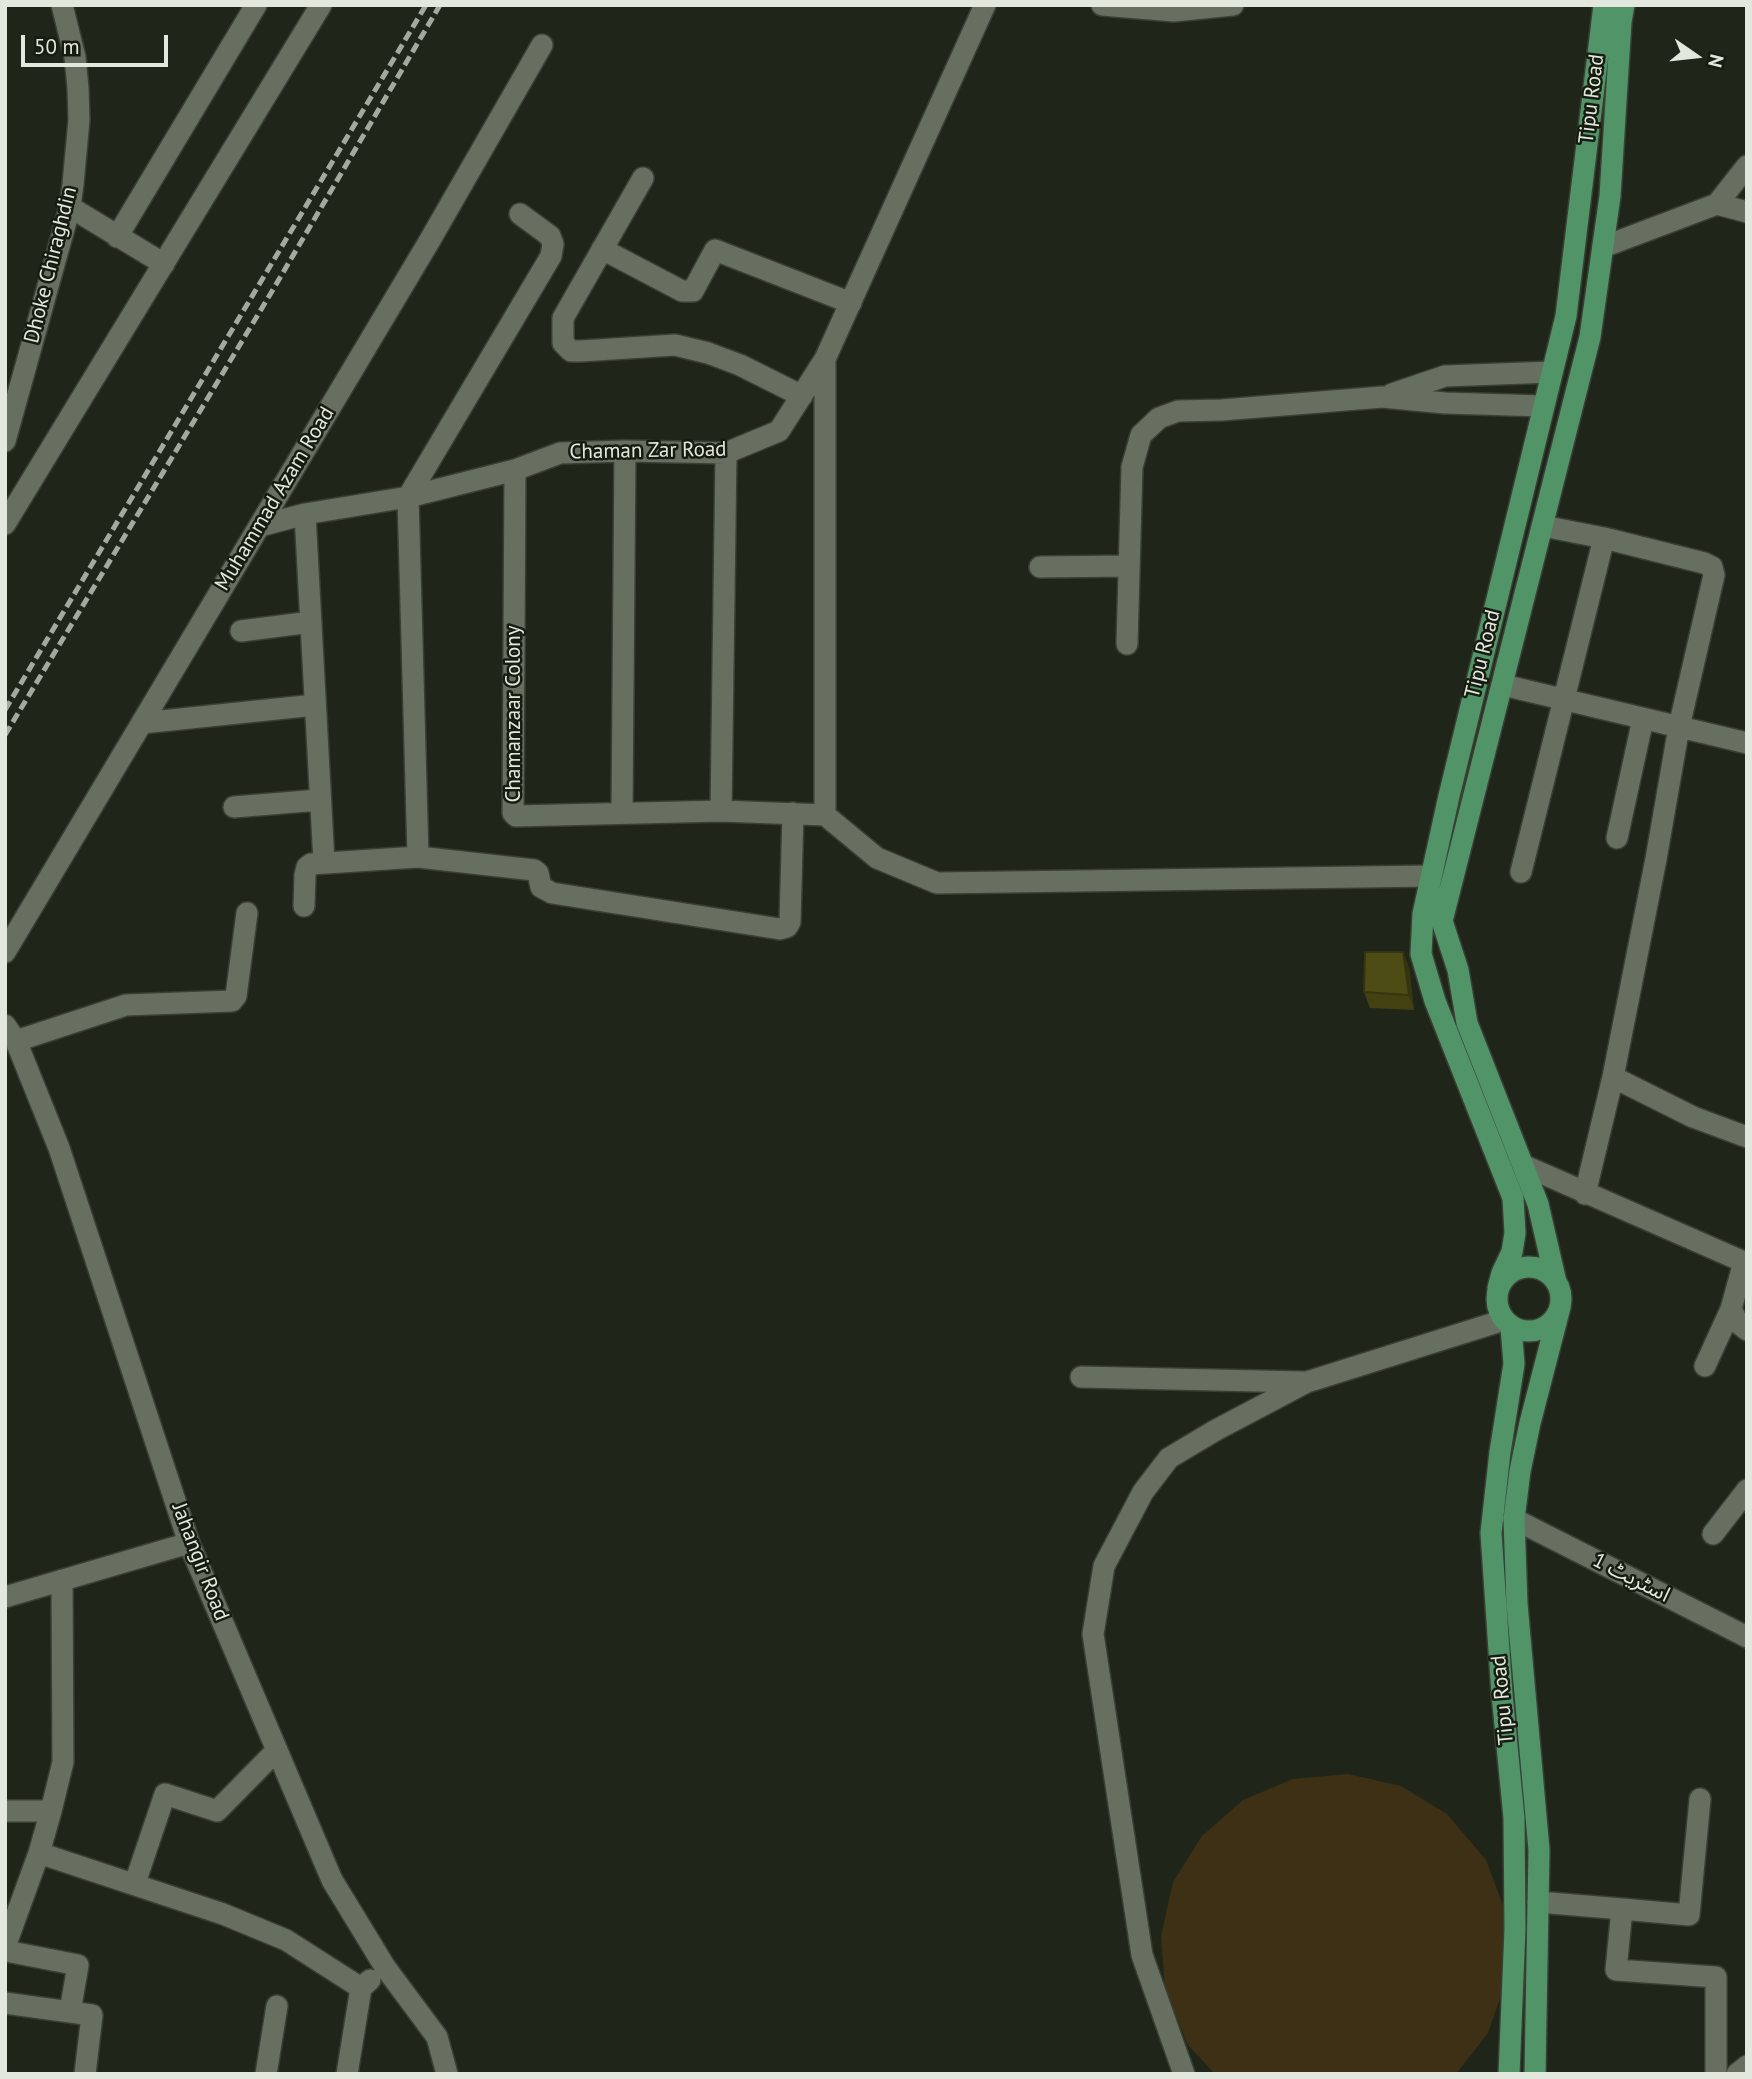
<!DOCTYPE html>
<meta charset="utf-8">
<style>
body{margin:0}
#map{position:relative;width:1752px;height:2079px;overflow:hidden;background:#1f2619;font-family:"PT Sans",sans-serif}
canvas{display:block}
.frame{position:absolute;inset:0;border:7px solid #e3e8df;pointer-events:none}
.north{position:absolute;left:1661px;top:21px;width:70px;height:70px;-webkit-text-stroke:5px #161c10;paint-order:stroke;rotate:104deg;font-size:19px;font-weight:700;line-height:28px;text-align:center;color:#e3e8df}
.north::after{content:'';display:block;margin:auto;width:24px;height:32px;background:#e3e8df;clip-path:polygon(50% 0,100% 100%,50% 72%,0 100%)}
.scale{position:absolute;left:21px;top:35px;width:147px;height:32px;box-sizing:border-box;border:4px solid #e3e8df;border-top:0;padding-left:9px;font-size:21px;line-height:24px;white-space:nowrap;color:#e3e8df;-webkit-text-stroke:5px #161c10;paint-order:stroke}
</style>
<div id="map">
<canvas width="1752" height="2079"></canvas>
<div class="frame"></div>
<div class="north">N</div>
<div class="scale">50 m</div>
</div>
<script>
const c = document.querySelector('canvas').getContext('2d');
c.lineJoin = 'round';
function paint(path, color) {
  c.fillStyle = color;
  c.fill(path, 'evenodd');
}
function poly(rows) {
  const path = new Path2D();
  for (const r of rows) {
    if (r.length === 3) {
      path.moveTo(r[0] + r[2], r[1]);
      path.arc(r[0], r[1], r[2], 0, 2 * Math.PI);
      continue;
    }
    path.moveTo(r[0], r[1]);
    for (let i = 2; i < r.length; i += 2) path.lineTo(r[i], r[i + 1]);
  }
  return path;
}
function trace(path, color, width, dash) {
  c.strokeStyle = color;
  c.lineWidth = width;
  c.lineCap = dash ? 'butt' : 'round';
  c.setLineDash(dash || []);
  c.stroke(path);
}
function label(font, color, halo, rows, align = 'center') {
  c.font = font + ' "PT Sans","Noto Sans Arabic",sans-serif';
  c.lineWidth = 5;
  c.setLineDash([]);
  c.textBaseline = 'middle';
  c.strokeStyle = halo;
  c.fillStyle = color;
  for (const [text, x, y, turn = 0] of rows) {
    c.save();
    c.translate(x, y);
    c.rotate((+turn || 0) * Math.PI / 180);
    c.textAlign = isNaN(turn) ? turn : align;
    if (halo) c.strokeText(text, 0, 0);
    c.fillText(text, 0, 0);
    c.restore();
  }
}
paint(poly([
 [1348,1774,1401,1786,1447,1814,1486,1860,1507,1916,1508,1976,1488,2033,1456,2074,1215,2074,1188,2045,1165,1990,1161,1936,1173,1882,1202,1836,1243,1800,1293,1779]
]), '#3d3014');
const minor = poly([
 [1102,5,1174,11,1233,5],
 [643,178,563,318,563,343,571,351,581,351,675,345,708,353,740,365,802,396],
 [1717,204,1747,212],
 [70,207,164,264],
 [117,237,256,5],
 [1603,247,1717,204,1747,166],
 [602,249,682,291,693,291,715,250,851,303],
 [1392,394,1445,376,1552,372],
 [5,441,70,207,73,184,79,120,78,88,75,57,62,5],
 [515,470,513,813,516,816,721,811,825,815],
 [305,514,324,862],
 [5,524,321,5],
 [260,526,305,514,408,497,515,470,560,453,625,451,726,453,779,431,825,359,985,5],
 [1543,526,1604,538,1704,563,1712,567,1714,575,1679,727,1656,859,1613,1077],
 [1040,567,1128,566],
 [241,631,311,622],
 [1127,644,1132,467,1141,435,1159,418,1178,411,1222,410,1382,397,1445,403,1543,406],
 [1503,685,1747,743],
 [142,723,315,705],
 [234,807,319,800],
 [721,811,726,453],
 [622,813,625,451],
 [825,815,877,858,937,883,1430,876],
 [825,815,825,359],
 [1617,838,1643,719],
 [418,857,408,497,551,256,553,244,550,236,520,214],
 [1521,872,1604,538],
 [304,906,305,875,307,867,311,864,418,857,534,870,538,873,541,887,552,893,780,929,787,927,790,922,793,813],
 [5,952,430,240,542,45],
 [5,1025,16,1041,59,1148,189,1543,332,1880,385,1967,437,2037,447,2074],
 [16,1041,126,1005,232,1001,236,996,247,913],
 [1523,1165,1744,1262,1731,1309,1738,1323,1747,1330],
 [1585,1194,1613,1077,1693,1117,1747,1137],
 [1705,1366,1731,1309],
 [1081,1377,1303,1382],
 [1514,1519,1747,1637],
 [1713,1534,1747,1490],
 [5,1597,189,1543],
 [5,1811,51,1811,39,1853,223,1914,286,1940,361,1988],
 [51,1811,63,1762,62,1580],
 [39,1853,6,1944,6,1951,78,1965,70,2012],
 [135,1883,165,1794,217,1811,277,1750],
 [1538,1902,1622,1909,1616,1970,1716,1977,1716,2074],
 [1622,1909,1689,1915,1700,1799],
 [5,2003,92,2015,85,2074],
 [266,2074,277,2006],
 [347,2074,361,1988,370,1980],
 [1184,2074,1142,1955,1093,1634,1104,1566,1143,1492,1169,1458,1216,1430,1307,1382,1504,1320],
 [1737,2074,1747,2066]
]);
const major = poly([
 [1529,1299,32],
 [1556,1282,1538,1204,1467,1023,1458,970,1442,921,1590,337,1610,196,1621,22,1624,5],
 [1498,1288,1502,1273,1512,1252,1515,1233,1513,1198,1435,1001,1421,954,1423,914,1449,796,1566,316,1604,5],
 [1509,2074,1515,1929,1514,1818,1502,1694,1491,1533,1500,1452,1514,1364,1511,1327],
 [1535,2074,1539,1850,1517,1604,1514,1519,1520,1471,1530,1423,1560,1307]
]);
trace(minor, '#393f35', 24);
trace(major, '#393f35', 24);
trace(minor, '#676f61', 21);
trace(major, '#519468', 21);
trace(poly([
 [5,710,426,5],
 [5,735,271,293,440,5]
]), '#a3a99f', 5, [10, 5]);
paint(poly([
 [1409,967,1414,1010,1370,1008,1364,992]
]), '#434112');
paint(poly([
 [1403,952,1409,967,1414,1010,1409,995]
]), '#37350f');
const building = poly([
 [1365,952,1403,952,1409,995,1364,992,1365,952]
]);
paint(building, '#4e4c15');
trace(building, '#37350f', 2);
label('21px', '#e3e8df', '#161c10', [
 ["Tipu Road",1592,99,-83],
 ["Dhoke Chiraghdin",51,265,-76],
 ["Chaman Zar Road",648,451,-1],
 ["Muhammad Azam Road",275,499,-59],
 ["Tipu Road",1483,654,-76],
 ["Chamanzaar Colony",514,714,-90],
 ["Jahangir Road",200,1562,69],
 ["اسٹریٹ 1",1631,1578,27],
 ["Tipu Road",1503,1700,-95]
]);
</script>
